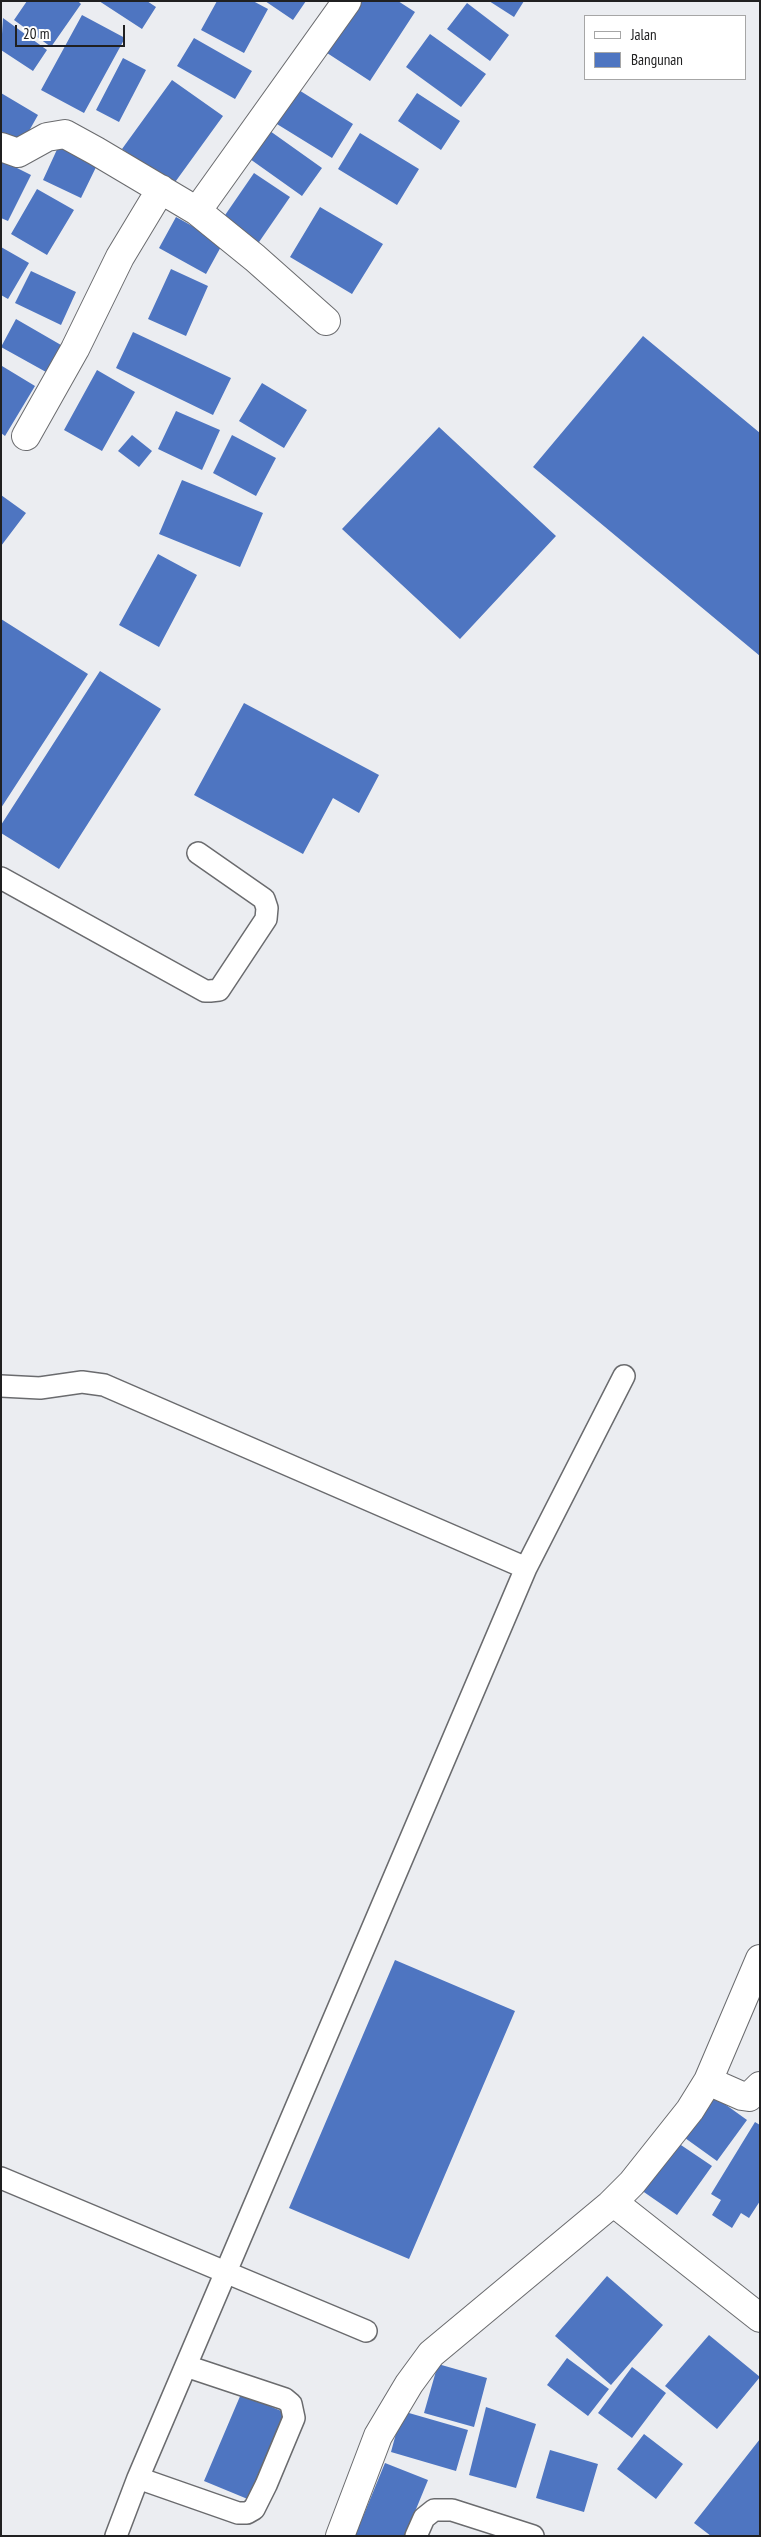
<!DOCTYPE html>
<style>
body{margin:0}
#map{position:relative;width:761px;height:2537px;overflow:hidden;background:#ebedf1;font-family:"PT Sans Narrow",sans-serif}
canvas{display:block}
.frame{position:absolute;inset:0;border:2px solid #202021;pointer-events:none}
.legend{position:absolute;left:584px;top:15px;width:162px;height:65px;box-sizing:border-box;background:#fff;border:1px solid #a6a6a6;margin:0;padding:6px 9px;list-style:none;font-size:15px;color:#202021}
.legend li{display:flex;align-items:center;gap:10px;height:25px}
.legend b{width:25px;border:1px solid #a6a6a6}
.scale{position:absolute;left:15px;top:25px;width:110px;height:22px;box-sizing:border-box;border:2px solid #202021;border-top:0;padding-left:6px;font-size:15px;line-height:18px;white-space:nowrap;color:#202021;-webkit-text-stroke:4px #fff;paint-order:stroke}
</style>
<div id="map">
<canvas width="761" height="2537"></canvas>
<div class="frame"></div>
<ul class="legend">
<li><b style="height:6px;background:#fff"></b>Jalan</li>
<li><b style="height:14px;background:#4e75c1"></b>Bangunan</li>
</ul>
<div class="scale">20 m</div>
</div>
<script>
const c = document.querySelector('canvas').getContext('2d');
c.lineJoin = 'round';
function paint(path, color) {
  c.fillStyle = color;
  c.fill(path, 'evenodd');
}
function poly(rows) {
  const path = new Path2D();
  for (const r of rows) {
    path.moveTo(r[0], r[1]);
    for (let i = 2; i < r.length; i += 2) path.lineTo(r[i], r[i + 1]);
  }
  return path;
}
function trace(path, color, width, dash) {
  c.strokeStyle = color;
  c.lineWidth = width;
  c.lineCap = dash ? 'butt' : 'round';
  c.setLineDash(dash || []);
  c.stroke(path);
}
paint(poly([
 [27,1,78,1,81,4,51,47,14,20],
 [99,1,147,1,156,7,142,29],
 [217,1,253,1,268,9,244,53,201,30],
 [265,1,306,1,293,20],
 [357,1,398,1,415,12,370,81,324,51],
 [489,1,524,1,514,17],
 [467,3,509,35,490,61,447,29],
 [82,15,125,38,84,113,41,90],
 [3,18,47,50,33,71,1,50],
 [430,34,486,74,461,107,406,67],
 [194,38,252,71,235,99,177,66],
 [123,58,146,70,119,122,96,110],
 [172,80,223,116,173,185,122,149],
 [294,87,353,124,332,158,272,121],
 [1,93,38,115,20,147,1,136],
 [417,93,460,121,441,150,398,121],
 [270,131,322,168,302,196,250,159],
 [360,133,419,169,397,205,338,169],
 [60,143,99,161,81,198,43,180],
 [1,160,31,175,8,221,1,218],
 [254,173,290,197,257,245,221,221],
 [37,189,74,210,47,255,11,234],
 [320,207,383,244,352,294,290,257],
 [176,217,223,243,206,274,159,248],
 [1,247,29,263,8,299,1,295],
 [171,269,208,286,186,336,148,319],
 [31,271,76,292,61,325,15,303],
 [16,319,61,345,46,372,1,347],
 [133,332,231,378,213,415,116,368],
 [643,336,760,433,760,656,533,467],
 [2,366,35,386,5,436,1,433],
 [97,370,135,392,102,451,64,430],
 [262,383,307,410,284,448,239,421],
 [176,411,220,430,202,470,158,449],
 [439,427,556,536,460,639,342,529],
 [132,435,152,451,139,467,118,451],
 [232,435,276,458,256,496,213,473],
 [182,480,263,513,240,567,159,534],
 [1,495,26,513,1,546],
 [158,554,197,575,159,647,119,625],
 [1,619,88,674,1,808],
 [100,671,161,709,59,869,1,833,1,825],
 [244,703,379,775,359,813,333,798,303,854,194,795],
 [395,1960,515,2011,409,2259,289,2208],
 [715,2097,747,2120,717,2161,685,2138],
 [755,2122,760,2125,760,2201,749,2218,741,2213,732,2228,712,2215,721,2200,711,2194],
 [675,2141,712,2166,677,2215,641,2190],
 [607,2276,663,2325,611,2385,555,2336],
 [709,2335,760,2377,717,2429,665,2386],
 [567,2358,609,2389,588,2416,547,2385],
 [438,2364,487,2378,474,2427,424,2413],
 [632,2367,666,2393,632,2438,598,2413],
 [241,2394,286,2413,250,2500,204,2481],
 [486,2407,536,2424,516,2488,469,2475],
 [402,2411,468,2430,456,2471,391,2452],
 [644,2434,683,2464,656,2499,617,2469],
 [760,2439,760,2536,711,2536,694,2523],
 [550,2450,598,2464,584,2512,536,2498],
 [385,2463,428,2480,405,2536,355,2536]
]), '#4e75c1');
const lane = poly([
 [1,878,205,991,210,991,219,990,266,919,267,908,264,899,198,853],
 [1,1386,40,1388,82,1382,104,1385,526,1568,138,2478,116,2536],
 [526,1568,624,1376],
 [1,2178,366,2331],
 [138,2478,238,2513,247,2513,254,2509,266,2485,294,2418,291,2404,285,2399,186,2366],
 [416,2536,424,2518,434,2510,452,2510,533,2536]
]);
const street = poly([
 [1,147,18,153,47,137,65,134,96,151,197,211,255,258,326,321],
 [197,211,347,1],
 [26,436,75,349,120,257,161,189],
 [708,2081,742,2096,749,2097,760,2086],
 [613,2202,760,2318],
 [340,2536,378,2436,409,2384,431,2354,610,2205,632,2183,690,2110,708,2081,760,1959]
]);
trace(lane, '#6a6b6e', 24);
trace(street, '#6a6b6e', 30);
trace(lane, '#fff', 21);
trace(street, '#fff', 28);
</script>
